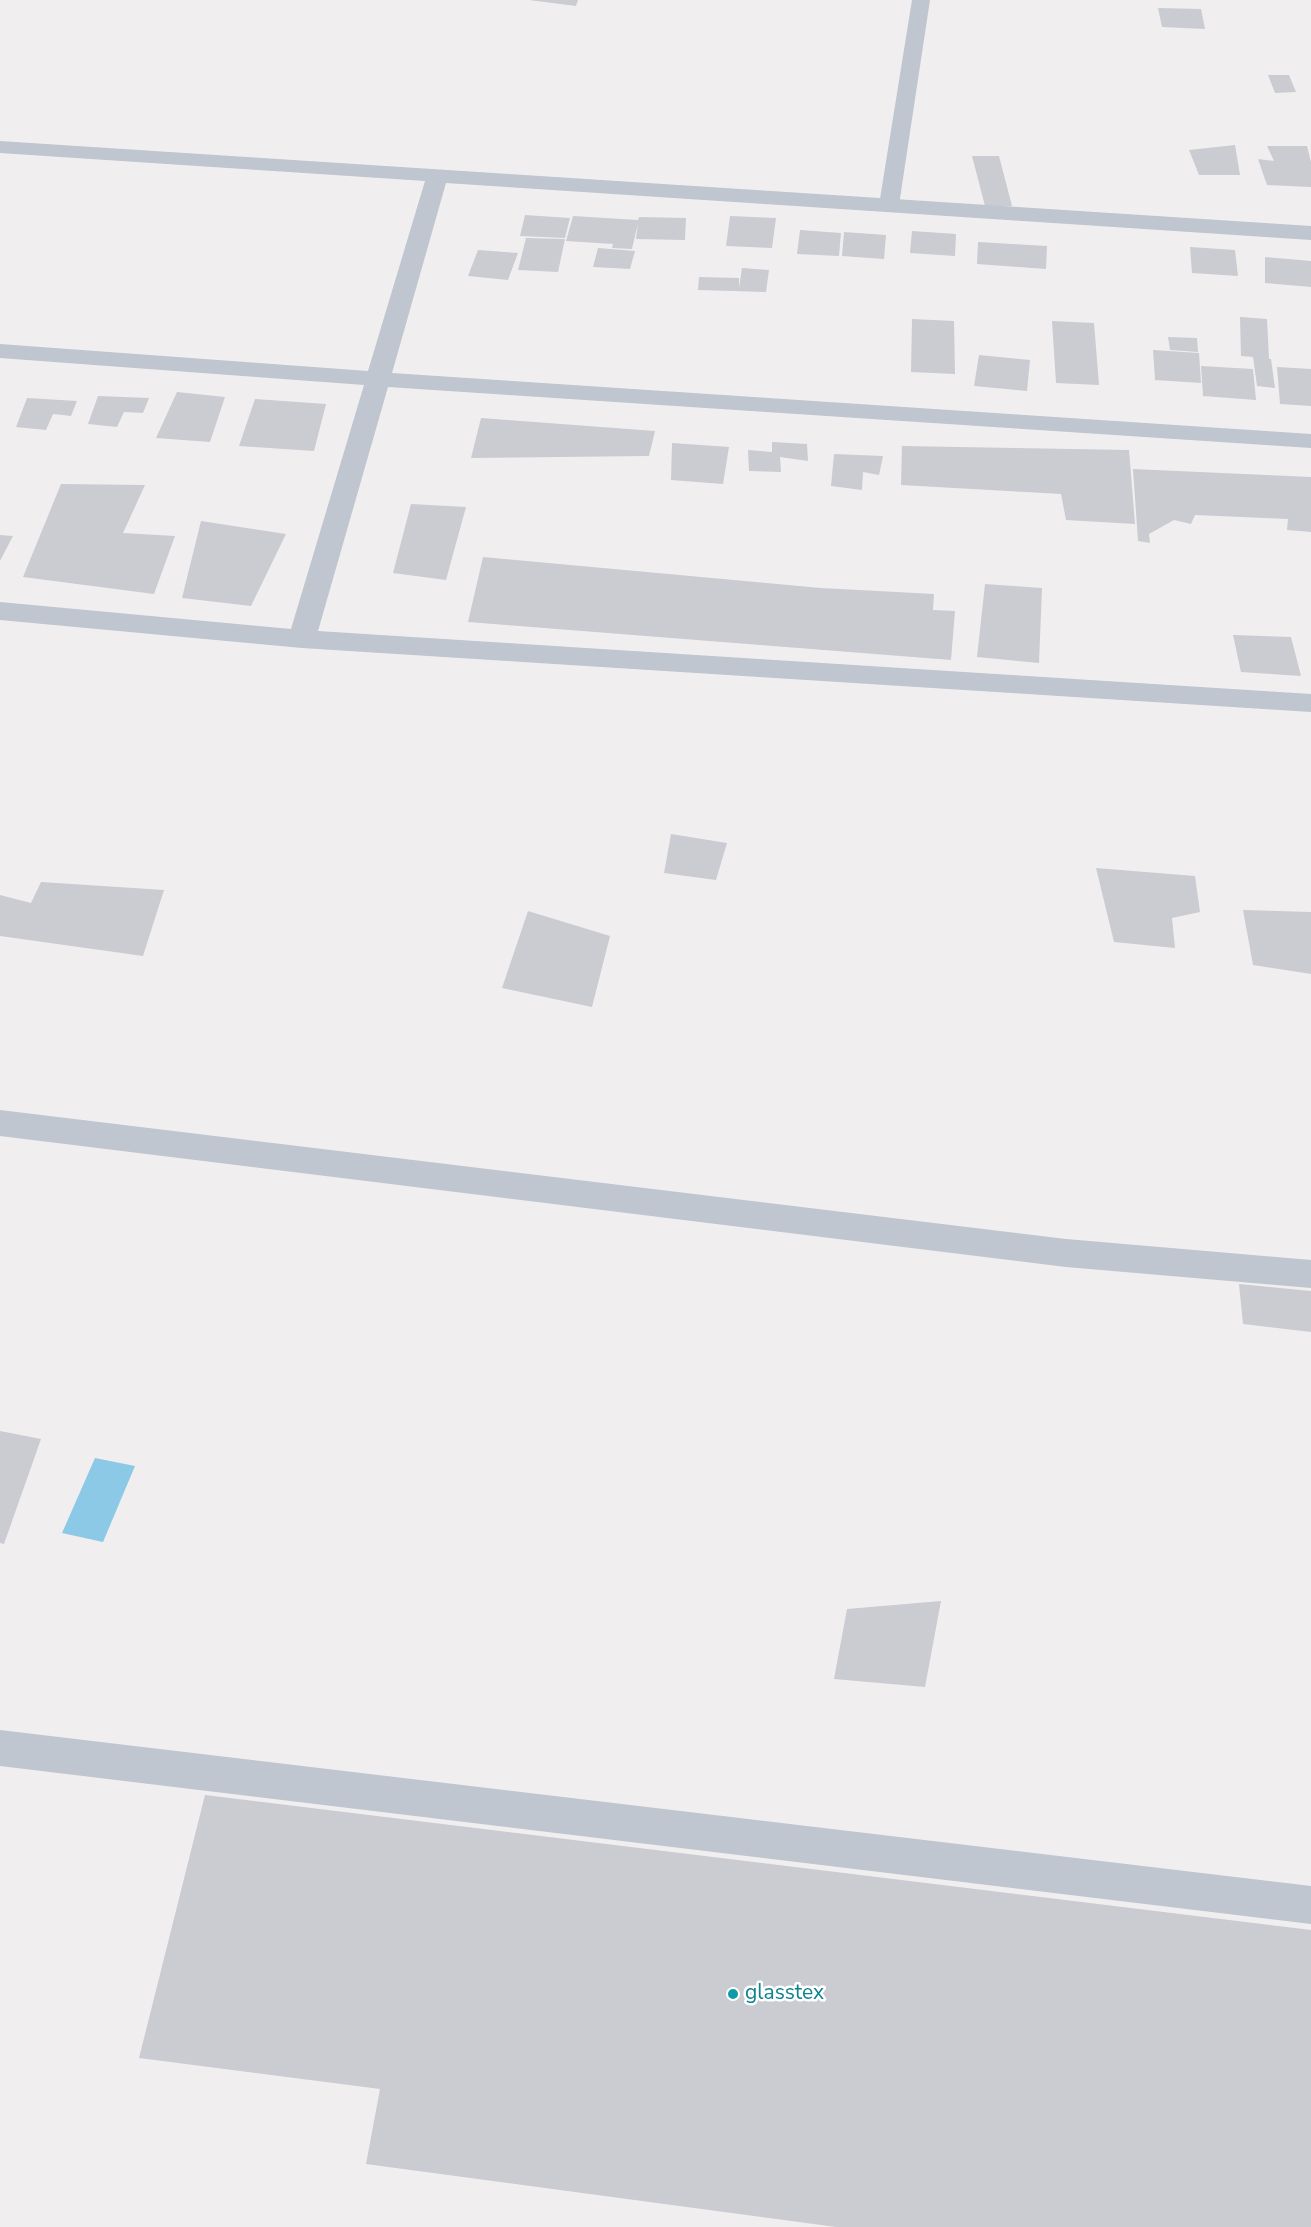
<!DOCTYPE html>
<style>
body{margin:0}
canvas{display:block;background:#f0eeee}
</style>
<canvas width="1311" height="2227"></canvas>
<script>
const c = document.querySelector('canvas').getContext('2d');
c.lineJoin = 'round';
function paint(path, color) {
  c.fillStyle = color;
  c.fill(path, 'evenodd');
}
function poly(rows) {
  const path = new Path2D();
  for (const r of rows) {
    path.moveTo(r[0], r[1]);
    for (let i = 2; i < r.length; i += 2) path.lineTo(r[i], r[i + 1]);
  }
  return path;
}
function trace(path, color, width, dash) {
  c.strokeStyle = color;
  c.lineWidth = width;
  c.lineCap = dash ? 'butt' : 'round';
  c.setLineDash(dash || []);
  c.stroke(path);
}
function label(font, color, halo, rows, align = 'center') {
  c.font = font + ' "Nunito Sans",sans-serif';
  c.lineWidth = 5;
  c.setLineDash([]);
  c.textBaseline = 'middle';
  c.strokeStyle = halo;
  c.fillStyle = color;
  for (const [text, x, y, turn = 0] of rows) {
    c.save();
    c.translate(x, y);
    c.rotate((+turn || 0) * Math.PI / 180);
    c.textAlign = isNaN(turn) ? turn : align;
    if (halo) c.strokeText(text, 0, 0);
    c.fillText(text, 0, 0);
    c.restore();
  }
}
paint(poly([
 [95,1458,135,1466,103,1542,62,1533]
]), '#8cc9e7');
paint(poly([
 [529,0,578,0,576,6],
 [1158,8,1201,9,1205,29,1162,27],
 [1268,75,1289,75,1296,92,1275,93],
 [1235,145,1240,175,1199,175,1189,150],
 [1267,146,1307,146,1311,162,1311,187,1267,185,1258,159,1274,161],
 [972,156,999,156,1012,206,985,206],
 [525,215,570,218,565,238,520,236],
 [573,216,638,220,639,217,686,218,685,240,636,239,638,223,632,249,612,248,613,244,566,241],
 [730,216,776,218,772,248,726,246],
 [800,230,841,233,839,256,797,254],
 [912,231,956,234,955,256,910,253],
 [844,232,886,235,884,259,842,256],
 [526,238,565,239,558,272,518,270],
 [978,242,1047,246,1046,269,977,264],
 [1190,247,1235,250,1238,276,1192,273],
 [598,248,635,251,630,269,593,267],
 [478,250,518,253,508,280,468,276],
 [1265,257,1311,261,1311,287,1265,283],
 [742,268,769,270,766,292,698,290,699,277,739,278,739,288],
 [1240,317,1267,319,1269,359,1271,359,1275,388,1257,386,1253,357,1241,356],
 [912,319,954,321,955,374,911,372],
 [1052,321,1094,323,1099,385,1056,383],
 [1168,337,1197,338,1198,352,1170,350],
 [1153,350,1199,353,1201,383,1155,380],
 [979,355,1030,360,1027,391,974,386],
 [1201,366,1253,369,1256,400,1203,396],
 [1277,367,1311,369,1311,406,1280,404],
 [177,392,225,397,210,442,156,438],
 [98,396,149,398,143,413,124,412,117,427,88,424],
 [27,398,77,401,71,416,53,414,46,430,16,427],
 [255,399,326,404,314,451,239,446],
 [481,418,655,431,649,456,471,458],
 [772,442,807,444,808,461,780,457,781,472,749,471,748,450,772,452],
 [672,443,729,447,723,484,671,480],
 [902,446,1129,450,1135,524,1066,520,1061,494,901,485],
 [834,454,883,456,879,475,863,472,862,490,831,486],
 [1133,469,1311,477,1311,532,1287,530,1288,519,1195,515,1191,524,1174,520,1149,534,1150,543,1138,541],
 [61,484,145,485,123,533,175,536,154,594,23,577],
 [411,504,466,507,446,580,393,573],
 [201,521,286,534,251,606,182,598],
 [0,535,13,536,0,561],
 [483,557,821,588,934,594,933,610,955,611,951,660,468,622],
 [985,584,1042,588,1039,663,977,657],
 [1233,635,1291,637,1301,676,1241,672],
 [671,834,727,843,716,880,664,873],
 [1096,868,1195,876,1200,912,1172,918,1175,948,1114,942],
 [41,882,164,890,143,956,0,936,0,895,31,903],
 [1243,910,1311,912,1311,974,1253,965],
 [528,911,610,936,592,1007,502,988],
 [1239,1284,1311,1291,1311,1332,1243,1324],
 [0,1431,41,1439,4,1544,0,1543],
 [941,1601,925,1687,834,1679,847,1609],
 [205,1795,1311,1930,1311,2227,836,2227,366,2164,380,2089,139,2058]
]), '#cbccd2');
paint(poly([
 [912,0,930,0,899,205,896,209,889,211,882,209,879,205,912,0],
 [0,1730,1311,1886,1311,1924,0,1766,0,1730]
]), '#bfc6cf');
paint(poly([
 [0,141,1311,226,1311,240,446,183,392,373,1311,434,1311,448,388,387,318,631,1311,694,1311,712,302,648,0,620,0,602,291,629,364,385,0,358,0,344,368,371,425,181,0,153,0,141],
 [0,1110,1066,1239,1311,1260,1311,1288,1066,1267,0,1136,0,1110]
]), '#bfc6cf');
for (const [x, y, r, color] of [
 [733,1994,6,"#0f9aa8"]
]) {
  const dot = new Path2D();
  dot.arc(x, y, r, 0, 2 * Math.PI);
  c.fillStyle = color;
  c.fill(dot);
  trace(dot, '#fff', 2);
}
label('21px', '#0d838f', '#fff', [
 ["glasstex",745,1994]
], 'left');
</script>
